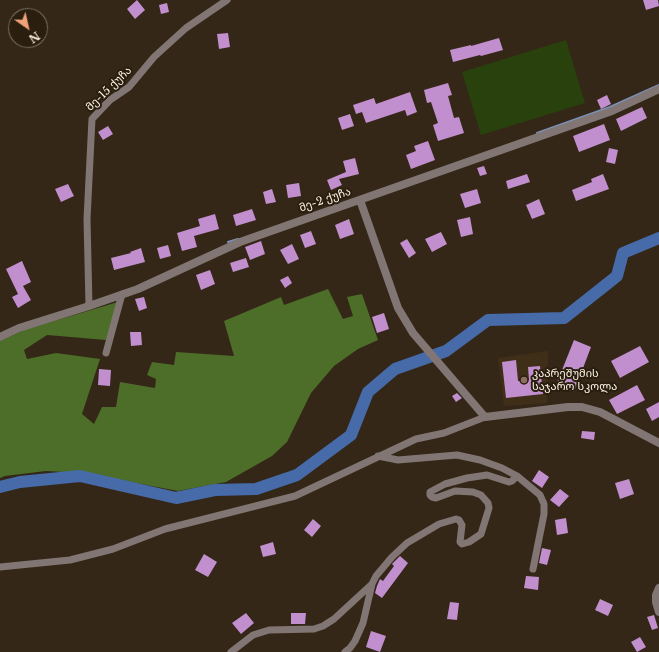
<!DOCTYPE html>
<meta charset="utf-8">
<style>
body{margin:0}
#map{position:relative;width:659px;height:652px;overflow:hidden;background:#342717;font-family:"Libre Baskerville",serif}
canvas{display:block}
.north{position:absolute;left:8px;top:8px;width:40px;height:40px;box-sizing:border-box;background:#2a1e0e;border:1px solid #7e7366;border-radius:50%;rotate:146deg;font-size:11px;font-weight:700;line-height:16px;text-align:center;color:#fcf3e9}
.north::after{content:'';display:block;margin:auto;width:14px;height:18px;background:#f0a279;clip-path:polygon(50% 0,100% 100%,50% 72%,0 100%)}
</style>
<div id="map">
<canvas width="659" height="652"></canvas>
<div class="north">N</div>
</div>
<script>
const c = document.querySelector('canvas').getContext('2d');
c.lineJoin = 'round';
function paint(path, color) {
  c.fillStyle = color;
  c.fill(path, 'evenodd');
}
function poly(rows) {
  const path = new Path2D();
  for (const r of rows) {
    path.moveTo(r[0], r[1]);
    for (let i = 2; i < r.length; i += 2) path.lineTo(r[i], r[i + 1]);
  }
  return path;
}
function trace(path, color, width, dash) {
  c.strokeStyle = color;
  c.lineWidth = width;
  c.lineCap = dash ? 'butt' : 'round';
  c.setLineDash(dash || []);
  c.stroke(path);
}
function label(font, color, halo, rows, align = 'center') {
  c.font = font + ' "Libre Baskerville","Noto Sans Georgian",serif';
  c.lineWidth = 4;
  c.setLineDash([]);
  c.textBaseline = 'middle';
  c.strokeStyle = halo;
  c.fillStyle = color;
  for (const [text, x, y, turn = 0] of rows) {
    c.save();
    c.translate(x, y);
    c.rotate((+turn || 0) * Math.PI / 180);
    c.textAlign = isNaN(turn) ? turn : align;
    if (halo) c.strokeText(text, 0, 0);
    c.fillText(text, 0, 0);
    c.restore();
  }
}
paint(poly([
 [548,351,547,403,504,406,498,358]
]), '#402f18');
paint(poly([
 [566,40,585,103,481,135,462,72]
]), '#29410c');
paint(poly([
 [328,289,343,319,353,316,347,297,362,294,378,340,358,349,334,366,311,393,287,442,272,456,226,482,178,491,83,473,46,471,5,476,0,478,0,341,24,330,118,302,106,340,47,335,24,350,27,359,56,353,100,359,82,414,94,424,102,407,116,407,120,382,155,388,156,379,147,375,152,362,174,365,176,352,234,356,224,321,281,297,284,305]
]), '#4c6e28');
trace(poly([
 [537,133,610,107,659,85],
 [228,242,238,239]
]), '#7d93bc', 2);
trace(poly([
 [0,487,20,482,80,476,176,498,215,490,256,489,297,475,351,435,368,392,395,369,446,351,488,320,564,318,617,276,623,253,659,238]
]), '#476aa8', 12);
paint(poly([
 [137,0,145,10,135,19,127,9],
 [643,0,658,0,659,6,646,10],
 [167,3,169,12,161,14,159,5],
 [228,33,230,47,219,49,217,34],
 [499,38,503,50,481,56,480,55,453,62,450,50,471,45,471,46],
 [448,83,452,95,448,96,454,118,459,117,464,133,438,141,433,125,438,123,431,102,427,103,424,90],
 [410,92,417,112,407,116,405,110,366,123,362,112,356,114,353,105,374,98,376,104],
 [607,95,611,104,601,109,597,100],
 [642,107,647,118,621,131,616,119],
 [350,114,354,126,342,130,338,118],
 [604,124,610,140,579,152,573,136],
 [108,126,113,134,103,140,98,132],
 [428,141,435,160,411,169,406,155,416,151,414,146],
 [609,148,618,150,615,164,606,162],
 [355,158,359,174,339,179,342,185,331,190,327,180,346,172,343,161],
 [484,166,487,174,480,176,477,168],
 [527,174,530,182,508,189,506,181],
 [603,174,609,189,576,201,572,190,592,182,591,179],
 [299,183,301,196,288,198,286,185],
 [68,184,74,196,61,202,55,189],
 [272,189,276,202,266,204,263,192],
 [477,189,481,203,465,208,460,194],
 [539,199,545,214,532,219,526,205],
 [252,209,256,220,236,226,233,215],
 [215,214,219,229,194,236,197,247,182,251,177,233,200,226,198,219],
 [470,217,473,234,461,237,457,220],
 [349,219,354,234,340,239,335,225],
 [311,231,316,244,305,248,300,235],
 [441,232,447,244,432,252,425,239],
 [407,239,416,253,409,258,400,243],
 [261,241,265,254,250,260,245,247],
 [292,244,299,259,288,264,280,250],
 [168,245,171,256,160,259,157,248],
 [141,248,145,262,114,270,111,258,131,253,130,252],
 [246,258,249,267,233,272,230,263],
 [22,261,31,282,23,286,31,300,18,308,12,297,18,294,6,269],
 [210,270,215,284,201,290,196,275],
 [288,276,292,283,285,288,280,280],
 [144,297,147,308,139,311,135,299],
 [384,313,389,329,377,333,372,317],
 [130,332,141,332,142,345,131,346],
 [574,340,591,347,574,392,556,385],
 [640,346,649,362,620,378,611,361],
 [516,360,518,381,529,380,528,367,540,366,543,394,506,398,502,362],
 [99,369,111,370,110,386,98,385],
 [637,385,645,400,617,414,609,400],
 [457,393,462,398,456,402,452,396],
 [659,402,659,417,652,421,646,409],
 [582,431,595,432,594,440,581,438],
 [539,470,549,477,542,488,532,481],
 [629,479,634,494,620,499,615,483],
 [560,489,569,496,559,507,550,500],
 [566,518,568,533,557,535,555,520],
 [313,519,321,526,312,537,304,530],
 [273,542,276,554,263,557,260,546],
 [542,548,551,550,547,565,539,563],
 [204,554,217,562,208,577,195,570],
 [400,556,408,563,382,598,375,593,377,586,380,579,383,581,394,566,392,564],
 [526,576,539,577,538,590,524,588],
 [600,599,613,605,608,616,595,610],
 [450,602,459,603,457,620,447,619],
 [246,613,254,623,241,634,232,623],
 [291,613,306,613,305,624,291,624],
 [654,615,658,628,652,630,647,617],
 [371,631,386,636,380,652,366,647],
 [640,637,646,647,637,652,631,642]
]), '#c28fce');
trace(poly([
 [89,306,87,219,92,119,110,100,129,87,154,57,186,28,227,0],
 [106,353,122,294],
 [378,456,398,460,457,455,480,460,502,468,517,476,540,495,544,504,544,514,533,569],
 [0,567,70,560,113,549,165,529,295,496,416,439,444,433,485,417],
 [231,652,253,635,269,630,314,629,323,626,334,619,372,584],
 [345,652,350,648,355,641,363,623,372,584,376,576,392,557,407,543,439,524,456,519,459,520,462,525,460,542,462,544,469,542,481,534,489,508,488,503,481,495,473,492,455,491,436,498,432,497,430,495,430,492,445,484,467,478,487,475,509,482,512,481,517,476]
]), '#827674', 7);
trace(poly([
 [360,200,398,308,413,333,485,417,568,407,582,407,600,412,659,443],
 [0,337,19,328,89,306,138,289,240,242,612,111,659,89],
 [659,588,656,595,656,602,659,612]
]), '#827674', 8);
for (const [x, y, r, color] of [
 [524,380,4,"#8d6e63"]
]) {
  const dot = new Path2D();
  dot.arc(x, y, r, 0, 2 * Math.PI);
  c.fillStyle = color;
  c.fill(dot);
  trace(dot, '#2a1e0e', 1.5);
}
label('11px', '#fcf3e9', '#2a1e0e', [
 ["მე-15 ქუჩა",109,89,-44],
 ["მე-2 ქუჩა",325,200,-19]
]);
label('11px', '#fcf3e9', '#2a1e0e', [
 ["კაპრეშუმის",532,374],
 ["საჯარო სკოლა",532,387]
], 'left');
</script>
